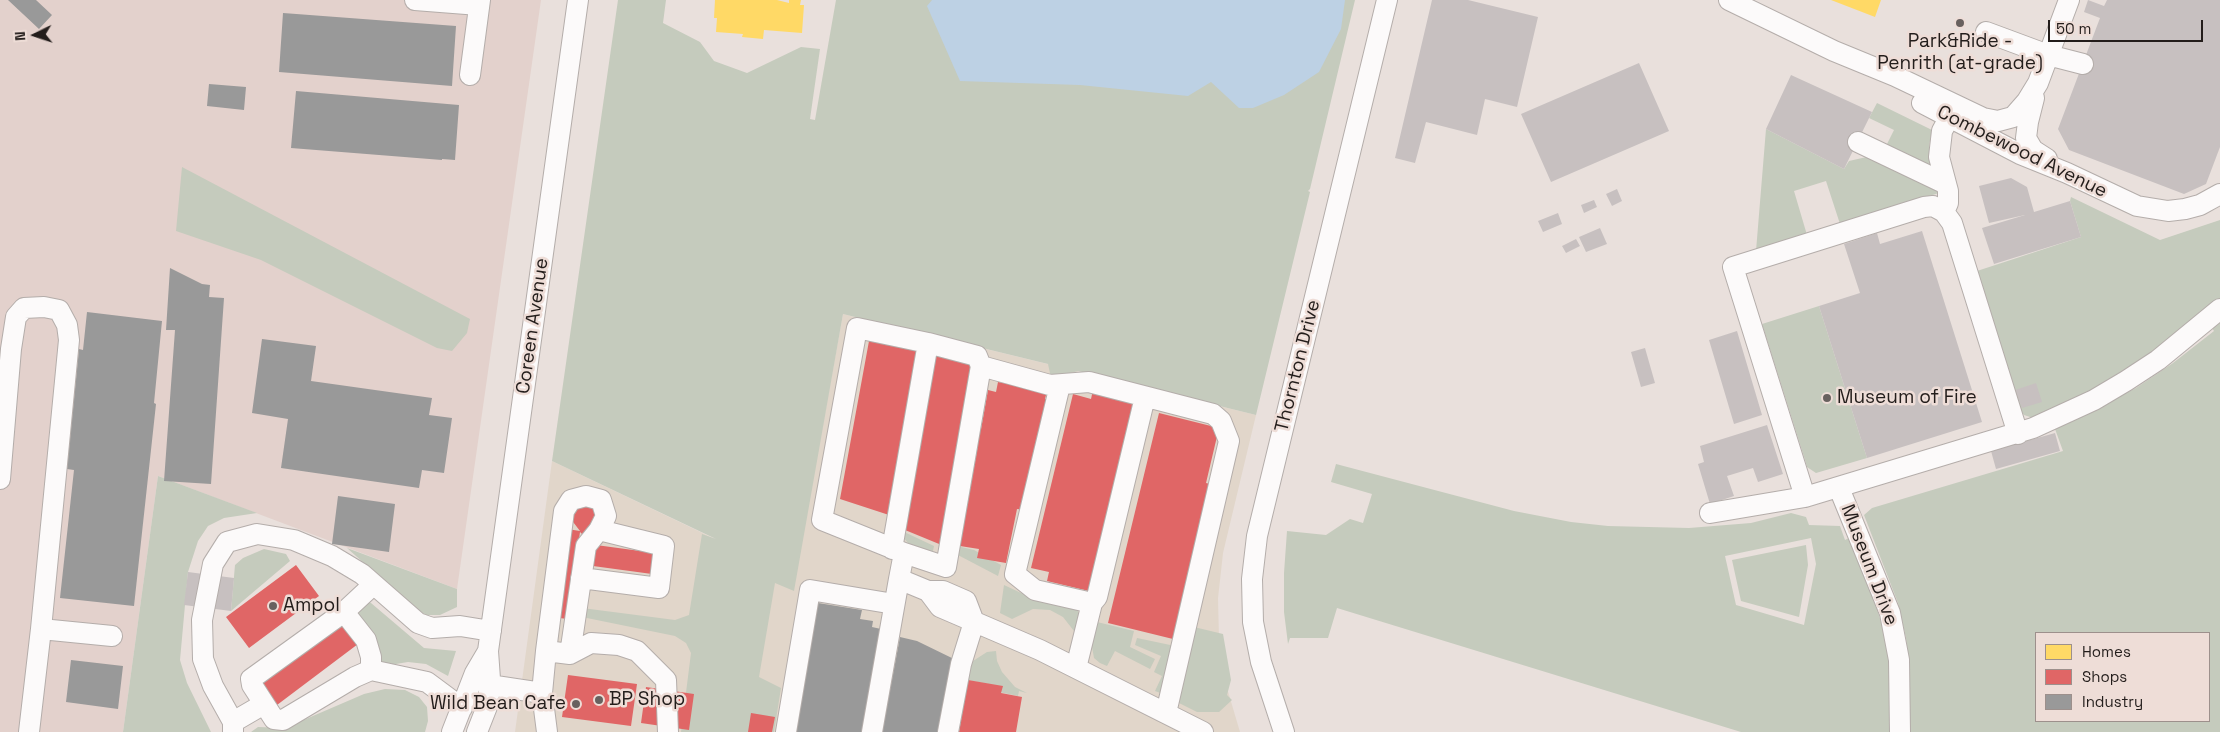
<!DOCTYPE html>
<style>
body{margin:0}
#map{position:relative;width:2220px;height:732px;overflow:hidden;background:#e9e0dc;font-family:"Space Grotesk",sans-serif}
canvas{display:block}
.legend{position:absolute;left:2035px;top:632px;width:175px;height:90px;box-sizing:border-box;background:#eeddd7;border:1px solid #9d908c;margin:0;padding:6px 9px;list-style:none;font-size:15px;color:#231d1b}
.legend li{display:flex;align-items:center;gap:10px;height:25px}
.legend b{width:25px;border:1px solid #9d908c}
.north{position:absolute;left:10px;top:10px;width:50px;height:50px;-webkit-text-stroke:4px #eeddd7;paint-order:stroke;rotate:266deg;font-size:14px;font-weight:700;line-height:20px;text-align:center;color:#231d1b}
.north::after{content:'';display:block;margin:auto;width:18px;height:22px;background:#231d1b;clip-path:polygon(50% 0,100% 100%,50% 72%,0 100%)}
.scale{position:absolute;left:2048px;top:20px;width:155px;height:22px;box-sizing:border-box;border:2px solid #231d1b;border-top:0;padding-left:6px;font-size:15px;line-height:18px;white-space:nowrap;color:#231d1b;-webkit-text-stroke:4px #eeddd7;paint-order:stroke}
</style>
<div id="map">
<canvas width="2220" height="732"></canvas>
<ul class="legend">
<li><b style="height:14px;background:#ffd966"></b>Homes</li>
<li><b style="height:14px;background:#e06666"></b>Shops</li>
<li><b style="height:14px;background:#999"></b>Industry</li>
</ul>
<div class="north">N</div>
<div class="scale">50 m</div>
</div>
<script>
const c = document.querySelector('canvas').getContext('2d');
c.lineJoin = 'round';
function paint(path, color) {
  c.fillStyle = color;
  c.fill(path, 'evenodd');
}
function poly(rows) {
  const path = new Path2D();
  for (const r of rows) {
    path.moveTo(r[0], r[1]);
    for (let i = 2; i < r.length; i += 2) path.lineTo(r[i], r[i + 1]);
  }
  return path;
}
function trace(path, color, width, dash) {
  c.strokeStyle = color;
  c.lineWidth = width;
  c.lineCap = dash ? 'butt' : 'round';
  c.setLineDash(dash || []);
  c.stroke(path);
}
function label(font, color, halo, rows, align = 'center') {
  c.font = font + ' "Space Grotesk",sans-serif';
  c.lineWidth = 5;
  c.setLineDash([]);
  c.textBaseline = 'middle';
  c.strokeStyle = halo;
  c.fillStyle = color;
  for (const [text, x, y, turn = 0] of rows) {
    c.save();
    c.translate(x, y);
    c.rotate((+turn || 0) * Math.PI / 180);
    c.textAlign = isNaN(turn) ? turn : align;
    if (halo) c.strokeText(text, 0, 0);
    c.fillText(text, 0, 0);
    c.restore();
  }
}
paint(poly([
 [843,314,1256,415,1223,553,1218,598,1219,639,1227,688,1240,732,515,732,552,461,738,550,794,582]
]), '#e1d6ca');
paint(poly([
 [0,0,541,0,457,589,158,476,123,732,0,732]
]), '#e3d1cc');
paint(poly([
 [618,0,666,0,663,23,700,42,714,61,747,73,801,47,820,49,810,119,815,120,836,0,1355,0,1310,189,1308,191,1310,192,1256,415,1078,371,1051,378,1048,364,843,314,794,591,775,583,759,677,781,688,774,732,681,732,691,653,686,643,675,636,582,617,582,608,675,620,689,615,702,534,716,539,552,461],
 [1877,103,1932,130,1929,146,1933,169,1886,146,1894,130,1869,118],
 [1766,129,1844,169,1849,161,1871,156,1938,189,1939,193,1840,224,1826,181,1794,191,1807,235,1756,251],
 [182,167,470,319,467,333,452,351,437,348,261,260,176,231],
 [2071,197,2160,240,2220,220,2220,302,2115,380,2036,417,2030,417,2024,415,2019,409,1977,271,2081,237,2070,201],
 [1819,306,1867,458,1816,473,1807,467,1805,460,1762,324],
 [2220,317,2220,732,1909,732,1909,671,1906,638,1898,603,1864,515,1872,508,2063,451,2055,429,2136,388,2173,363,2214,331,2210,325],
 [2036,633,2209,633,2209,721,2036,721],
 [1336,464,1514,511,1571,522,1608,526,1689,528,1751,523,1791,513,1806,517,1809,525,1840,526,1845,540,1849,538,1872,592,1889,648,1890,732,1741,732,1337,608,1328,638,1290,638,1288,644,1284,612,1284,573,1287,531,1326,535,1350,519,1363,523,1372,494,1331,482],
 [1811,538,1816,564,1804,625,1736,605,1725,556],
 [158,476,257,513,224,518,208,526,198,541,188,572,180,660,187,683,211,732,123,732],
 [900,530,934,546,933,551,921,550,909,544,902,536],
 [1806,545,1808,565,1799,617,1741,601,1732,560],
 [957,546,974,550,1001,565,998,576,956,554],
 [347,548,457,589,457,607,440,615,426,615,411,605],
 [264,549,286,554,290,561,231,611,235,565,243,558],
 [1004,585,1034,599,1077,609,1080,616,1077,629,1074,631,1063,617,1050,610,1033,609,1012,619,1000,613],
 [366,601,371,603,424,648,456,651,448,676,426,664,408,662,390,665,382,663,376,658,358,619,357,611],
 [1097,622,1134,631,1130,647,1155,659,1150,669,1115,651,1107,666,1100,663,1094,658,1092,647],
 [1194,627,1223,634,1231,680,1227,695,1232,700,1219,712,1197,712,1179,703,1177,700],
 [1137,638,1175,646,1163,694,1155,691,1162,676,1154,672,1161,656,1135,645],
 [996,651,997,661,1002,672,1015,687,1027,693,1019,691,1018,696,999,692,999,686,967,680,969,668,973,661,987,652],
 [385,689,405,690,419,697,427,707,428,721,425,732,251,732,258,727,285,728,364,694]
]), '#c5cbbd');
paint(poly([
 [932,0,1345,0,1341,29,1319,72,1284,95,1253,108,1239,108,1211,82,1188,96,1080,85,960,81,927,6]
]), '#bdd1e4');
paint(poly([
 [715,0,777,0,789,3,789,0,801,0,800,5,804,5,802,33,764,30,763,39,742,37,743,34,716,32,717,18,714,18],
 [1831,0,1881,0,1875,17]
]), '#ffd966');
paint(poly([
 [869,341,919,350,889,515,840,499],
 [935,355,975,362,944,546,905,530],
 [998,382,1047,391,1045,399,1051,400,1025,510,1017,509,1006,563,977,558,979,549,960,546,978,445,967,443,971,427,981,429,988,390,996,392],
 [1093,390,1135,400,1089,591,1047,581,1049,572,1031,568,1073,394,1091,399],
 [1159,413,1219,428,1206,483,1214,485,1177,640,1108,623],
 [588,499,602,519,582,534,580,532,568,619,542,616,554,527,580,531,567,514],
 [596,545,655,553,652,574,593,566],
 [296,565,319,596,249,648,226,617],
 [346,620,362,641,277,705,261,684],
 [568,675,637,684,631,726,562,717],
 [968,680,1003,686,1001,693,1022,697,1016,732,959,732],
 [646,687,694,694,689,730,641,723],
 [751,713,775,717,772,732,748,732]
]), '#e06666');
paint(poly([
 [8,0,36,0,52,15,39,29],
 [283,13,456,26,452,86,279,72],
 [209,84,246,87,244,110,207,106],
 [296,91,459,105,455,160,442,159,442,160,291,148],
 [170,268,202,284,210,285,209,297,224,298,211,484,164,481,175,330,166,330],
 [87,312,162,321,154,403,156,404,134,606,60,598,74,470,67,469,79,349,83,350],
 [262,339,316,346,311,381,432,398,429,415,452,418,444,473,422,470,419,488,281,468,288,419,252,413],
 [338,496,395,504,389,552,332,544],
 [818,603,862,610,860,619,873,621,872,627,881,629,884,722,900,637,917,641,956,660,943,732,796,732],
 [71,660,123,666,118,709,66,702]
]), '#999');
paint(poly([
 [1432,0,1468,0,1538,17,1517,107,1485,99,1477,135,1426,122,1415,163,1395,158],
 [2088,0,2104,6,2107,0,2220,0,2220,147,2206,184,2184,194,2069,150,2058,129,2100,18,2084,12],
 [1639,63,1669,131,1551,182,1521,114],
 [1791,75,1872,112,1844,169,1766,129],
 [2011,178,2027,187,2034,212,2070,201,2081,237,1994,264,1982,228,2025,215,1989,223,1979,186],
 [1617,189,1622,201,1612,206,1606,194],
 [1594,200,1597,207,1584,213,1581,205],
 [1558,213,1562,224,1543,232,1538,221],
 [1600,228,1607,244,1586,252,1579,237],
 [1922,231,1982,422,1867,458,1819,306,1860,293,1844,244,1877,233,1880,244],
 [1576,239,1580,246,1566,253,1562,246],
 [1737,331,1762,415,1734,424,1709,340],
 [1645,348,1655,383,1641,387,1631,352],
 [2036,383,2042,402,2022,408,2015,390],
 [1767,425,1783,474,1758,482,1753,468,1727,476,1734,496,1710,504,1698,464,1704,462,1700,446],
 [2055,433,2060,451,1996,469,1991,451],
 [188,572,234,578,231,611,184,605]
]), '#c7c0c0');
const minor = poly([
 [415,0,479,5],
 [1729,0,1834,51,1895,76,1983,118,1998,121,2013,117,2027,101,2038,83,2069,0],
 [1986,32,2048,55,2083,64],
 [470,75,480,0],
 [2034,98,2028,122,2026,138,2033,150,2047,159],
 [1922,103,2020,154,2067,173,2137,206,2168,211,2185,209,2200,205,2220,194],
 [1858,142,1946,184],
 [1944,212,1948,203,1948,191,1939,157,1942,131,1949,118],
 [928,343,977,356,981,366],
 [1060,385,1015,574,1035,590,1092,603,1097,597,1145,397],
 [0,479,11,349,16,317,24,308,44,307,59,310,67,325,69,340,41,629],
 [1839,488,1890,613,1899,660,1900,732],
 [1805,497,1733,267,1924,207,1933,206,1944,212,1952,223,2018,434],
 [1710,513,1805,497,2033,428,2094,400,2126,381,2158,360,2220,309],
 [892,549,928,343,857,328,822,520,904,553,899,579],
 [904,553,946,567,981,366,1050,385,1089,382,1213,414,1221,421,1229,441,1166,713],
 [581,578,659,588,664,546,599,530],
 [373,585,344,612,251,679,252,685,274,719,283,720,355,677,371,670,427,682,462,708],
 [928,591,940,607,1040,650,1203,732],
 [344,612,366,640,371,657,371,670],
 [546,651,564,511,571,500,586,496,601,500,606,516,599,530,586,546,570,654],
 [1076,668,1092,603],
 [489,685,542,693,546,651,570,654,591,643,619,645,637,651,666,680,668,732],
 [542,693,547,732],
 [233,722,264,704],
 [29,732,41,629,112,636],
 [233,732,233,722,213,686,203,659,202,620,213,564,227,542,257,534,294,540,332,556,362,574,418,623,432,628,460,626,491,631],
 [452,732,475,673,488,651],
 [477,732,488,704,490,679,488,651,578,0],
 [786,732,810,590,894,604],
 [872,732,899,579,928,591,943,591,966,601,974,622,961,664,948,732],
 [1284,732,1261,662,1253,622,1252,579,1257,536,1387,0]
]);
trace(minor, '#b4adaa', 22);
trace(minor, '#fcfafa', 20);
for (const [x, y, r, color] of [
 [1960,23,5,"#68615f"],
 [1827,398,5,"#68615f"],
 [273,606,5,"#68615f"],
 [599,700,5,"#68615f"],
 [576,704,5,"#68615f"]
]) {
  const dot = new Path2D();
  dot.arc(x, y, r, 0, 2 * Math.PI);
  c.fillStyle = color;
  c.fill(dot);
  trace(dot, '#eeddd7', 2);
}
label('19px', '#231d1b', '#eeddd7', [
 ["Park&Ride -",1960,42,"center"],
 ["Penrith (at-grade)",1960,64,"center"],
 ["Museum of Fire",1837,398],
 ["Ampol",283,606],
 ["BP Shop",609,700],
 ["Wild Bean Cafe",566,704,"right"]
], 'left');
label('19px', '#231d1b', '#eeddd7', [
 ["Combewood Avenue",2022,152,26],
 ["Coreen Avenue",533,326,-82],
 ["Thornton Drive",1298,366,-76],
 ["Museum Drive",1869,565,69]
]);
</script>
